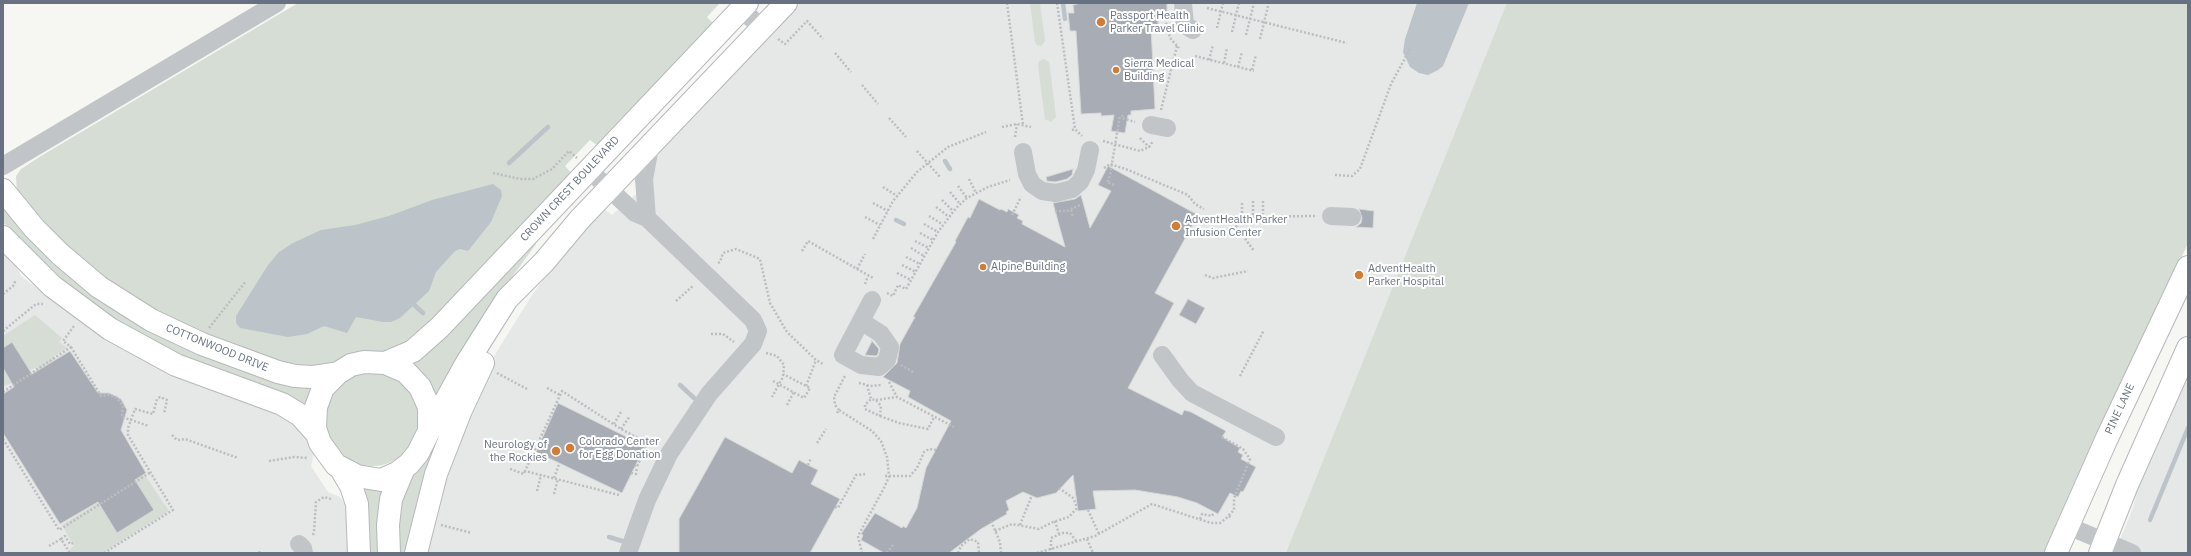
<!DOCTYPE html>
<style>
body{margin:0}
#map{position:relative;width:2191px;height:556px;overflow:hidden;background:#f6f6f3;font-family:"IBM Plex Sans",sans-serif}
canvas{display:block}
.frame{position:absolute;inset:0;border:4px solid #687181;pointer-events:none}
</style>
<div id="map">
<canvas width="2191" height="556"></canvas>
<div class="frame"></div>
</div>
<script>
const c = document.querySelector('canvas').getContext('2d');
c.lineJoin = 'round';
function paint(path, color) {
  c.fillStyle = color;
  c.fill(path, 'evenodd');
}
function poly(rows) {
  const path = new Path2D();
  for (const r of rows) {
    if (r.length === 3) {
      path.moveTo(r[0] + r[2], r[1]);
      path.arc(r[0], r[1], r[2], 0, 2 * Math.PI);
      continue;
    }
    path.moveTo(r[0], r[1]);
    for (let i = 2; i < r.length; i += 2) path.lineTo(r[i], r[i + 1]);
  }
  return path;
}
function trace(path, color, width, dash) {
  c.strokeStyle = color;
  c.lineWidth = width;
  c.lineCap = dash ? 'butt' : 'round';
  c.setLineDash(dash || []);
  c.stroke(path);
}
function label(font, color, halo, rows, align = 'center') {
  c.font = font + ' "IBM Plex Sans",sans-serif';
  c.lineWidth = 4;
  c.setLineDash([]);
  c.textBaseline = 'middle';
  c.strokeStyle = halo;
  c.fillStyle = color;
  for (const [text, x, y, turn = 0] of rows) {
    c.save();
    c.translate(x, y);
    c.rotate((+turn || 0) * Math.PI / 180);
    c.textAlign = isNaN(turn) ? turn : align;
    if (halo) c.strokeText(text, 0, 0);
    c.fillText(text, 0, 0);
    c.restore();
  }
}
paint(poly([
 [799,3,2188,3,2188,243,2045,553,421,553,428,526,491,361,532,295,555,264,604,209,612,215,651,181,655,160,663,148],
 [3,251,17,267,21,276,92,330,123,349,164,370,278,412,289,420,307,439,314,454,311,466,328,492,340,497,347,506,350,519,347,553,3,553],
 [2188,373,2188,553,2115,553,2133,508,2138,484]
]), '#e6e7e7');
paint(poly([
 [298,3,720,3,707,17,714,24,598,146,590,140,565,166,572,174,413,340,386,351,311,368,290,365,202,334,161,314,94,271,54,234,17,192,16,176,21,169,41,156],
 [1030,3,1040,3,1045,41,1041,46,1037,45,1035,42],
 [1507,3,2188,3,2188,243,2045,553,1286,553],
 [1044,59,1049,62,1056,117,1051,122,1045,119,1038,66,1039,61],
 [3,207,70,276,312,387,305,407,180,356,136,334,75,293,17,237,3,222],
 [533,242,536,244,497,298,439,404,411,364,434,347],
 [35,315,62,338,59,342,67,348,54,356,56,359,37,371,35,368,23,373,12,383,3,386,3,336],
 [372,419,47],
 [448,411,411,553,399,553,398,520,403,491],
 [144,474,169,511,102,553,72,553,70,549,74,546,62,525],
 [383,485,380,553,368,553,362,486]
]), '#d6ddd5');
paint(poly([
 [1417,3,1469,3,1443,66,1438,70,1428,75,1419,73,1410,67,1403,52,1405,39],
 [493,184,501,190,502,196,491,222,468,251,460,249,455,251,436,272,429,291,400,318,391,322,383,322,356,317,347,333,324,326,307,334,288,337,240,328,236,323,236,316,268,265,279,252,293,243,321,230,355,225,389,216,432,200]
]), '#bcc3c9');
trace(poly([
 [1063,3,1065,19],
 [945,161,950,169],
 [509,163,548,127],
 [896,220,904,224],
 [411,302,423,313],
 [680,385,694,398],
 [2150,520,2188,428],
 [609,537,622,541]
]), '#bcc3c9', 4.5);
const building = poly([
 [1081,3,1167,3,1167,14,1158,15,1158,26,1151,26,1155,109,1131,111,1131,115,1128,115,1125,133,1111,131,1114,115,1101,116,1101,113,1081,114,1076,31,1070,31,1068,13,1074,13,1073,5,1081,3],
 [1108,166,1198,215,1155,293,1174,303,1128,388,1182,415,1184,410,1191,412,1226,431,1222,437,1240,448,1238,452,1243,455,1241,459,1256,467,1243,492,1241,491,1238,497,1230,493,1218,514,1197,503,1178,497,1135,490,1093,491,1096,509,1078,511,1073,475,1056,493,1037,498,1023,492,1006,501,1009,510,1006,512,1007,514,981,529,949,553,884,553,861,540,863,535,861,534,875,513,902,528,903,526,906,528,917,508,926,468,951,421,908,397,910,391,883,377,897,363,900,344,915,317,913,317,956,242,955,241,968,217,970,218,979,199,1000,210,1001,209,1007,212,1008,209,1019,215,1017,218,1023,221,1022,224,1065,247,1053,203,1075,199,1081,195,1090,228,1111,191,1098,185,1108,166],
 [1073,169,1072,175,1067,179,1055,182,1047,181,1046,177,1073,169],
 [1359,209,1374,211,1373,228,1356,227,1361,223,1362,218,1359,209],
 [1188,299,1205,308,1196,324,1179,315,1188,299],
 [872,341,879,349,878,354,876,356,865,355,872,341],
 [12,342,32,374,70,351,98,393,109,393,121,399,127,410,121,430,146,473,135,480,154,510,117,533,98,502,60,524,3,433,3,394,14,387,3,368,3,348,12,342],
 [558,403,645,446,622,493,536,452,558,403],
 [725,437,792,473,799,460,808,465,818,470,811,484,840,499,810,553,679,553,679,519,725,437]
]);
paint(building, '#a8adb5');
trace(building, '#d7d8d6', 1);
const major = poly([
 [3,190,34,228,60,254,99,287,151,320,202,344,278,372,295,376,312,377,338,373],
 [3,237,52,286,110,329,176,365,282,404,300,415,317,434],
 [364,362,385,363,406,372,420,387,429,407,429,431,418,453,409,464,397,473,381,480,357,476,336,465,320,443,315,428,316,407,323,388,338,373,351,365,364,362],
 [385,363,413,351,440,327,747,3],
 [429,431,466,364,507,299,544,262,580,219,786,3],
 [341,469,351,486,357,504,359,553],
 [389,553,388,525,391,499,404,468],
 [416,553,436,474,461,410,483,363],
 [2056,553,2107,438,2188,267],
 [2100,553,2127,485,2188,348]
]);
trace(major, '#b6b8bc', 24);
trace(poly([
 [1007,3,1023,125],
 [1057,3,1075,129],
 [1207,8,1347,43],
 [1164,15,1170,38,1179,48],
 [1217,28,1223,3],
 [1232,32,1239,3],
 [1246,35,1254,3],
 [778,39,785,44,807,21,823,39],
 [1260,39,1268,6],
 [835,53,851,72],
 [1195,56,1254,71],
 [1209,60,1213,45],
 [1224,63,1227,48],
 [1238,67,1242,52],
 [1252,70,1256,55],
 [862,85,878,104],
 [1161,110,1177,46],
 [1123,115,1122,118,1135,122],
 [889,118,906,137],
 [1002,127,1017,124,1031,127],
 [1072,130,1075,129,1082,136],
 [1015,137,1017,124],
 [1140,138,1149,147],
 [1103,141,1140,151,1149,147,1153,141],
 [917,151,940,177],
 [1104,168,1110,164,1128,170,1188,195,1195,204,1204,209],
 [493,173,520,179,533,179,552,169,569,151,577,158],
 [1335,175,1352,176,1360,169,1391,84,1411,47],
 [969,179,976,193],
 [958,186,967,198],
 [883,187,897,196],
 [950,192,960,204],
 [942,200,953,211],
 [1253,201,1253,217],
 [1263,201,1263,214],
 [873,203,888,211],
 [1242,203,1242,217],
 [936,207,948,216],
 [1071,210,1073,218],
 [1055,211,1067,211,1080,205],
 [1012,215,1021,197],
 [929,216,942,224],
 [865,217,880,225],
 [1221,217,1315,216],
 [1233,218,1236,226,1254,251],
 [924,224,938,232],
 [920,233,933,240],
 [873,239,893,201,917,172,948,147,986,132],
 [915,241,929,248],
 [911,248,924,256],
 [802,251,808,241,873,278],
 [906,257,920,264],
 [718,263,720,262,723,253,736,249,760,259,770,303,787,332,816,360,823,364],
 [902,265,916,272],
 [857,269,865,254],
 [897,273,911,280],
 [1205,275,1213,278,1248,271],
 [865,284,868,276],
 [887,293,893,296,898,285,906,289,938,232,956,208,967,198,988,187,1010,180],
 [3,294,13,286,16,280],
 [676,301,694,285],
 [209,328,246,281],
 [3,331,36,304,43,304],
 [711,334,723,334,734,342],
 [71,347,101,396,109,395,116,397,123,406,122,417,149,426],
 [766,353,777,356,784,365,783,377,772,397],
 [901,365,913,372],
 [497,373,527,389],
 [1240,376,1264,330],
 [773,381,804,398,810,388,783,374],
 [889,382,897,397],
 [859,383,870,386,881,385],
 [867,385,871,399,876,400,881,406,880,416,865,409,865,405,871,399],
 [806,386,816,360],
 [547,388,560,395],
 [3,392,71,347,63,341,74,326],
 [876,400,897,397,954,427],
 [787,405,794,392],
 [839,410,835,405,834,397,845,376],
 [837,413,839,410,872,431,881,441,887,457,889,476,885,486,858,536,862,553],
 [880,416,899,423,928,429,934,417],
 [614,424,622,410],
 [621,429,630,416],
 [172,435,177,440,185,439,238,458],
 [1222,437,1243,449,1250,459,1234,498,1234,510,1228,516],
 [3,439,59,530,151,472],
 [817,443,826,429],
 [269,461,294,457,307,458],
 [808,465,811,458],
 [510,469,524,474,525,471],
 [631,473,636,474,637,467],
 [885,476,910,476,917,468,924,452,929,449,936,450],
 [554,478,559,464],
 [537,491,541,475],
 [554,494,558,479],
 [619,495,525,471,562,391,621,429,647,443,637,467,635,466],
 [835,507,838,508,856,475,865,474],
 [1088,510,1099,534],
 [1200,519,1202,514,1212,516,1214,512],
 [991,521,1000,542,1001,553],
 [1055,521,1059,534],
 [441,525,472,533],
 [1020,525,1032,495],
 [995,531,1012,524,1039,529,1053,522,1069,517,1076,509,1076,504,1073,498,1059,488],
 [313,535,314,532,316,502,324,497,331,499],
 [61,539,65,536,70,544,73,543],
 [1087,539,1093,553],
 [49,546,61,539,70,553],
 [1051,550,1051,538,1063,533,1070,533,1077,542],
 [104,553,173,510,128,435,128,428,135,409,153,414,157,399,160,397,167,400,164,414],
 [259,553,260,551],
 [887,553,893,545],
 [958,553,961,546,970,539,978,542,979,553],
 [1037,553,1095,536,1152,504,1211,523,1220,523,1229,516,1231,518]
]), '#bcbdc0', 2.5, [2, 2]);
trace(poly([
 [1183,3,1185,25,1193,30],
 [741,9,762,28],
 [1151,125,1167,128],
 [1023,152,1027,174,1032,184,1042,191,1056,193,1072,189,1080,182,1086,170,1090,150],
 [3,166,277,3],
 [589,170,635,213,647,218,753,320,758,331,753,344,709,394,669,454,647,500,628,553],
 [1331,216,1352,217],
 [647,218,644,179,650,147],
 [861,321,881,334,890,347,887,360,879,367,861,365,843,355,872,300],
 [1162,355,1180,380,1192,393,1276,437],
 [2068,526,2132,553],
 [299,544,303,548,304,553]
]), '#c2c5c8', 18);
trace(major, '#fff', 22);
trace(poly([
 [1114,185,1107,182,1110,175,1120,115]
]), '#bcbdc0', 2.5, [2, 2]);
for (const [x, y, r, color] of [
 [1101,22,5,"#d17d38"],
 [1116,70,4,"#d17d38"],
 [1176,226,5,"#d17d38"],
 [983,267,4,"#d17d38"],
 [1359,275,5,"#d17d38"],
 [570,448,5,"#d17d38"],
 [556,451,5,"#d17d38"]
]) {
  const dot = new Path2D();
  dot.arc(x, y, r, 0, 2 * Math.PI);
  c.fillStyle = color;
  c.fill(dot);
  trace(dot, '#fff', 1.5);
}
label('11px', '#687181', '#fff', [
 ["Passport Health",1110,16],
 ["Parker Travel Clinic",1110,29],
 ["Sierra Medical",1124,64],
 ["Building",1124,77],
 ["AdventHealth Parker",1185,220],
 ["Infusion Center",1185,233],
 ["Alpine Building",991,267],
 ["AdventHealth",1368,269],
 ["Parker Hospital",1368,282],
 ["Colorado Center",579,442],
 ["for Egg Donation",579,455],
 ["Neurology of",547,445,"right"],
 ["the Rockies",547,458,"right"]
], 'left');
label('11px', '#687181', '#fff', [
 ["CROWN CREST BOULEVARD",570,189,-47],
 ["COTTONWOOD DRIVE",217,348,22],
 ["PINE LANE",2120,409,-65]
]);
</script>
